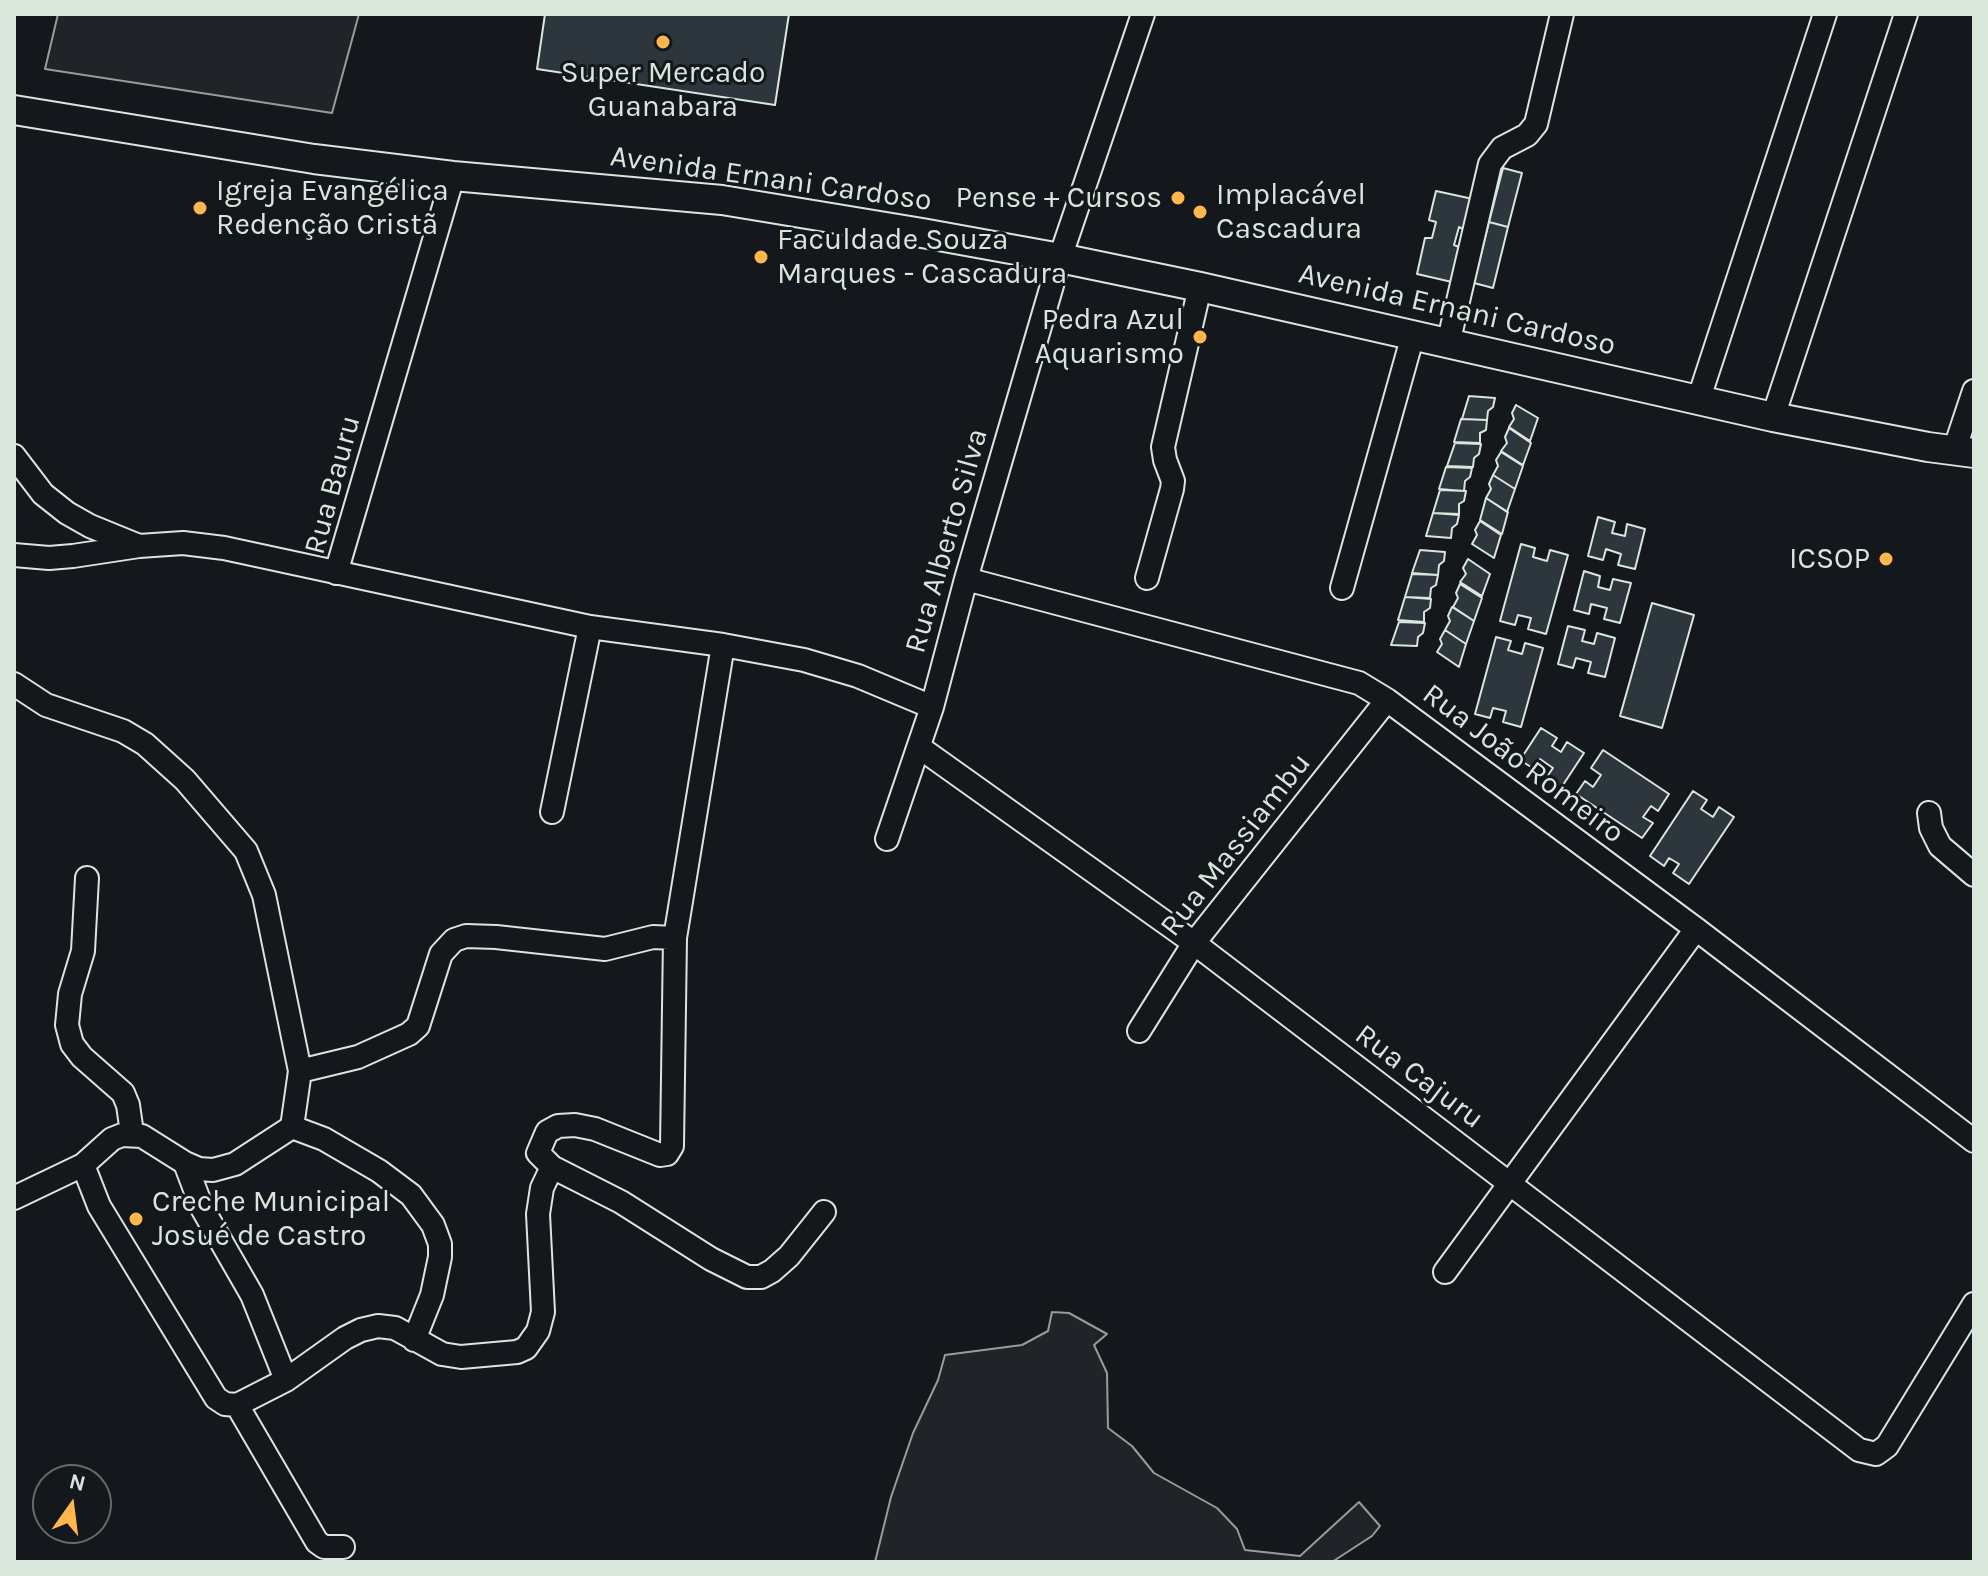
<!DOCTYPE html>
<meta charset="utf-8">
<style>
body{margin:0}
#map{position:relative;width:1988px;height:1576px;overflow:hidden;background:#14181c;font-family:Karla,sans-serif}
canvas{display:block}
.frame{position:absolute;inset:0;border:16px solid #d8e6dc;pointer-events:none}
.north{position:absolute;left:32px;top:1464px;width:80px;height:80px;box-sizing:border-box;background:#14181c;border:2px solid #626a69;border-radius:50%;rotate:14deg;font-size:22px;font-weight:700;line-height:32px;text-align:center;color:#d8e6dc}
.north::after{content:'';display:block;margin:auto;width:28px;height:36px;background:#ffb74d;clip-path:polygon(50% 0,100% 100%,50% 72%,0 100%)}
</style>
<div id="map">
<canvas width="1988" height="1576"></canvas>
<div class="frame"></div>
<div class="north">N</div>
</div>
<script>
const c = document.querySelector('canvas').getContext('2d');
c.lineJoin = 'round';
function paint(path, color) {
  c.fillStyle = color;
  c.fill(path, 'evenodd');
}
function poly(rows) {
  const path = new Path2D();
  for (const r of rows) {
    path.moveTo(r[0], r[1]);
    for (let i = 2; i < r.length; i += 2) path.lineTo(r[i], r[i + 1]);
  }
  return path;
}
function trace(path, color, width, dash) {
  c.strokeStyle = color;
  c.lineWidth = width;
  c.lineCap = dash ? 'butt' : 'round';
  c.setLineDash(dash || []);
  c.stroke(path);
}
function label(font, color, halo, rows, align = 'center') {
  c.font = font + ' Karla,sans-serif';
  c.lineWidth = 6;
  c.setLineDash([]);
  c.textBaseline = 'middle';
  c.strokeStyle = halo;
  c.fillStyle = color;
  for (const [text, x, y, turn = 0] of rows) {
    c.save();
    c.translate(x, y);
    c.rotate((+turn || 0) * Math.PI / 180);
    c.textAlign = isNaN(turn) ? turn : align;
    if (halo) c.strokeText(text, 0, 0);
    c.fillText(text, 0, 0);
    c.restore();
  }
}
const green = poly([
 [58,14,359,14,332,113,45,69,58,14],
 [1052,1312,1069,1313,1107,1334,1094,1345,1107,1373,1108,1428,1132,1446,1154,1473,1217,1508,1237,1529,1245,1550,1300,1556,1359,1502,1380,1526,1372,1536,1332,1562,875,1562,891,1497,913,1433,938,1380,945,1355,1022,1345,1048,1331,1052,1312]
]);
paint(green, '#202428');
trace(green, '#939e99', 2);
const building = poly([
 [545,14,789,14,775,105,537,69,545,14],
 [1503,168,1522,173,1508,227,1489,222,1503,168],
 [1436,191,1473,199,1465,230,1459,227,1454,245,1459,247,1452,282,1417,274,1425,238,1432,238,1436,222,1429,220,1436,191],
 [1489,222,1508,227,1493,288,1474,283,1489,222],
 [1469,396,1495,398,1493,407,1488,411,1487,420,1462,419,1469,396],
 [1516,405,1538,418,1530,441,1509,427,1514,419,1512,413,1516,405],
 [1461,419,1487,420,1486,430,1480,433,1480,443,1454,442,1461,419],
 [1509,428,1531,443,1523,465,1501,451,1507,443,1505,437,1509,428],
 [1455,443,1481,444,1479,454,1474,458,1473,467,1447,466,1455,443],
 [1501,452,1523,466,1515,489,1493,475,1498,466,1496,460,1501,452],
 [1446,467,1472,468,1470,477,1465,481,1464,491,1439,489,1446,467],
 [1493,475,1515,489,1507,512,1486,498,1491,489,1489,484,1493,475],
 [1440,490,1466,491,1464,501,1459,504,1459,514,1433,513,1440,490],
 [1486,498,1508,512,1502,534,1480,520,1486,498],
 [1433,513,1459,515,1457,524,1452,528,1451,538,1426,536,1433,513],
 [1598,517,1615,522,1612,533,1625,536,1627,524,1645,529,1635,569,1618,565,1621,554,1606,549,1603,560,1588,556,1598,517],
 [1480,521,1501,535,1494,558,1472,544,1477,535,1475,530,1480,521],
 [1521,544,1535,548,1533,557,1547,561,1550,550,1568,555,1546,634,1528,629,1531,618,1518,615,1515,625,1500,621,1521,544],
 [1420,550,1445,552,1444,561,1439,565,1438,575,1412,573,1420,550],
 [1468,559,1490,574,1482,596,1460,582,1466,574,1463,568,1468,559],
 [1584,571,1600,576,1598,587,1610,590,1613,579,1631,583,1620,623,1604,619,1607,608,1591,604,1589,614,1574,610,1584,571],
 [1412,574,1438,575,1436,585,1431,588,1430,598,1405,597,1412,574],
 [1460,584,1482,598,1474,621,1453,607,1458,598,1456,593,1460,584],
 [1405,597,1431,599,1430,608,1424,612,1424,622,1398,620,1405,597],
 [1652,603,1694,615,1662,728,1620,716,1652,603],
 [1452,607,1474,621,1466,644,1445,630,1450,621,1448,616,1452,607],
 [1399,622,1425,623,1423,633,1418,637,1417,646,1391,645,1399,622],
 [1568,626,1585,630,1582,641,1594,644,1597,633,1615,638,1605,677,1588,673,1591,662,1576,658,1573,668,1558,664,1568,626],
 [1445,630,1466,644,1459,667,1437,652,1442,644,1440,639,1445,630],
 [1496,637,1511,641,1508,650,1522,654,1525,643,1543,648,1521,727,1503,722,1506,711,1493,708,1490,718,1475,714,1496,637],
 [1541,728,1557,738,1552,746,1561,752,1567,742,1584,753,1561,788,1546,778,1553,768,1540,759,1534,769,1520,760,1541,728],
 [1603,750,1669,794,1658,811,1651,806,1643,817,1653,823,1642,838,1576,794,1585,781,1593,787,1601,775,1591,768,1603,750],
 [1693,791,1707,800,1701,809,1713,817,1719,807,1734,817,1689,884,1673,873,1679,864,1669,858,1664,866,1650,856,1693,791]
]);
paint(building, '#2c363c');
trace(building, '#d8e6dc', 2);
const minor = poly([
 [1448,344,1490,164,1502,148,1527,135,1536,124,1562,14],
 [1699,398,1825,14],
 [1773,417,1906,14],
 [1954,451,1974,391],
 [14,456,43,494,67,513,90,526,139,546],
 [14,555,49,558,73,556,139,546,183,543,224,548,590,627,723,645,804,660,858,676,932,707],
 [336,573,453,176],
 [1147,578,1172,489,1173,481,1165,460,1163,447,1200,287],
 [966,579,1359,683,1387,700,1696,929,1974,1141],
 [1342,588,1413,335],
 [723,645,675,938,672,1146,667,1154,660,1155,595,1129,575,1125,558,1126,547,1132,538,1153,552,1167,621,1202,711,1259,747,1277,761,1277,772,1271,789,1256,824,1212],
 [14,684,46,705,123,731,145,744,185,780,246,851,264,895,300,1071,292,1127,235,1164,213,1170,199,1169,185,1163,142,1136,122,1135,112,1139,83,1165,14,1198],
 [919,747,1194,943,1859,1450,1876,1454,1887,1446,1974,1304],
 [552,812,590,627],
 [1929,813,1931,828,1940,846,1974,875],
 [887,839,932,707,966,579,1060,258,1143,14],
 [87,878,83,951,70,994,67,1025,72,1044,82,1057,123,1093,128,1105,132,1133],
 [1139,1031,1194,943,1387,700],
 [300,1071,358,1057,409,1034,418,1026,441,954,454,940,466,936,496,937,605,949,653,937,675,938],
 [292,1127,324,1139,379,1171,411,1195,433,1225,440,1244,440,1257,432,1295,414,1340],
 [185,1163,202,1208,252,1295,286,1380],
 [83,1165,99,1206,216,1398,225,1404,237,1405],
 [1445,1272,1696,929],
 [237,1405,286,1380,345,1338,361,1330,378,1326,395,1328,442,1354,461,1357,517,1352,526,1348,538,1331,543,1312,538,1214,542,1188,552,1167],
 [237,1405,317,1542,324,1547,343,1547]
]);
const major = poly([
 [14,110,314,159,453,176,722,200,922,233,1060,258,1200,287,1773,417,1928,447,1974,453]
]);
trace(minor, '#d8e6dc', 26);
trace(major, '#d8e6dc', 32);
trace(minor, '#14181c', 22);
trace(major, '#14181c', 28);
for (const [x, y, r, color] of [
 [663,42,8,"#ffb74d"],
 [1178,198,8,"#ffb74d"],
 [200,208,8,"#ffb74d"],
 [1200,212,8,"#ffb74d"],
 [761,257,8,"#ffb74d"],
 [1200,337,8,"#ffb74d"],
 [1886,559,8,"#ffb74d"],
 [136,1219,8,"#ffb74d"]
]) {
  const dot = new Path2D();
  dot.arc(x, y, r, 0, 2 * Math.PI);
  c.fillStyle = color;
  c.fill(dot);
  trace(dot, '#14181c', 3);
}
label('30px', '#d8e6dc', '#14181c', [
 ["Super Mercado",663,73,"center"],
 ["Guanabara",663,107,"center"],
 ["Igreja Evangélica",216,191],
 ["Redenção Cristã",216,225],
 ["Implacável",1216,195],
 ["Cascadura",1216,229],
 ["Pense + Cursos",1162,198,"right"],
 ["Faculdade Souza",777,240],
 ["Marques - Cascadura",777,274],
 ["Pedra Azul",1184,320,"right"],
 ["Aquarismo",1184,354,"right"],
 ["ICSOP",1870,559,"right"],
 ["Creche Municipal",152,1202],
 ["Josué de Castro",152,1236]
], 'left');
label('30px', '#d8e6dc', '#14181c', [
 ["Avenida Ernani Cardoso",771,179,8],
 ["Avenida Ernani Cardoso",1457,310,13],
 ["Rua Bauru",333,485,-75],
 ["Rua Alberto Silva",947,541,-74],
 ["Rua João Romeiro",1523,764,37],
 ["Rua Massiambu",1236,845,-52],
 ["Rua Cajuru",1419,1077,37]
]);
</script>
